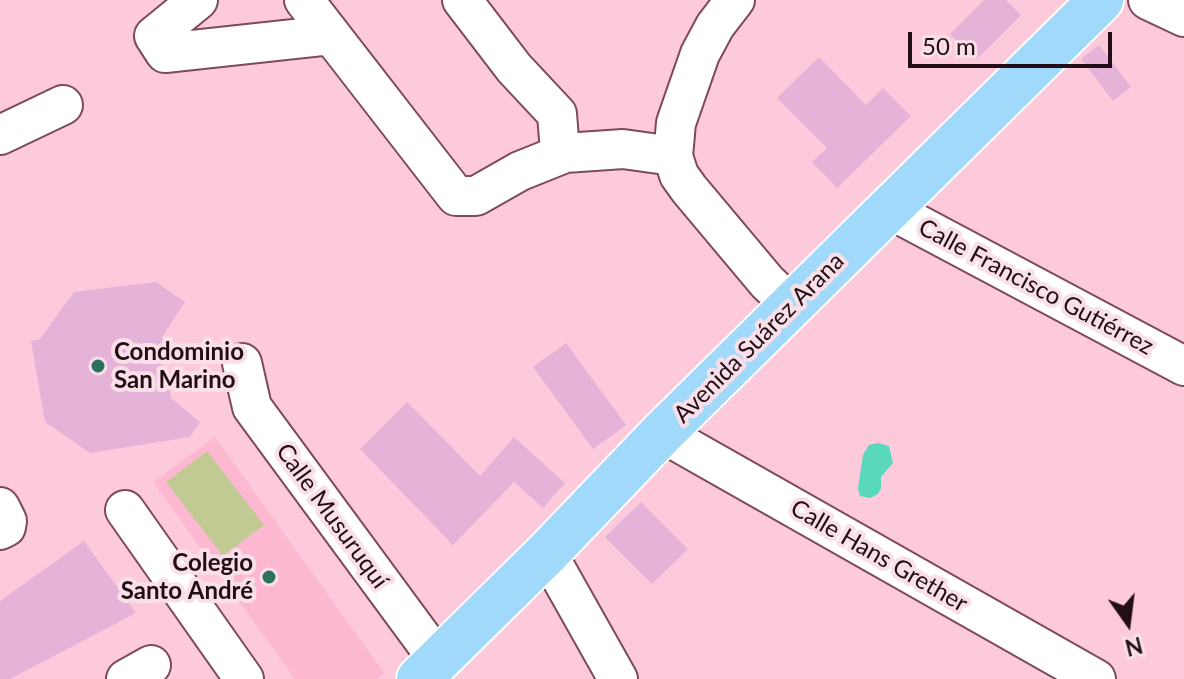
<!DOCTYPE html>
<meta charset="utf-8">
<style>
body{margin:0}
#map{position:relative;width:1184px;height:679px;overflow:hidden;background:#fdcadc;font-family:Lato,sans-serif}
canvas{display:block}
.north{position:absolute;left:1088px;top:583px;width:80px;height:80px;-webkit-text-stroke:6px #f9dfe8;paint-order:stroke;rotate:166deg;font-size:22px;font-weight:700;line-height:32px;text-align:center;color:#230e17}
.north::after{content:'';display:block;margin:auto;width:28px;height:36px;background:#230e17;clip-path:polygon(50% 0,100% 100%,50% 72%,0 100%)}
.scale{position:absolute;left:908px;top:32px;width:204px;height:36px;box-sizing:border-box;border:4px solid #230e17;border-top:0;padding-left:10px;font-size:24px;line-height:28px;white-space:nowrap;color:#230e17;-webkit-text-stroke:6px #f9dfe8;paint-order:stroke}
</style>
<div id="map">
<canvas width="1184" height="679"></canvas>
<div class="north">N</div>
<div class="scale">50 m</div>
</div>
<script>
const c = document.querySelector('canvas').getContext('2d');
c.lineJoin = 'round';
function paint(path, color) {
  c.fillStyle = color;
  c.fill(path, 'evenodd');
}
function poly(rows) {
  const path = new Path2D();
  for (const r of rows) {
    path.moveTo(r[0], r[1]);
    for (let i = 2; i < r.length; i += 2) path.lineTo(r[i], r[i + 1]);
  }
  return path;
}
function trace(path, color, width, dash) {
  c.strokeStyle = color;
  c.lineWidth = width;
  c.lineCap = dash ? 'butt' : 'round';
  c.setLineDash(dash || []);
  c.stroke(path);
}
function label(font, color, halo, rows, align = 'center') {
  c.font = font + ' Lato,sans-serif';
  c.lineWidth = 8;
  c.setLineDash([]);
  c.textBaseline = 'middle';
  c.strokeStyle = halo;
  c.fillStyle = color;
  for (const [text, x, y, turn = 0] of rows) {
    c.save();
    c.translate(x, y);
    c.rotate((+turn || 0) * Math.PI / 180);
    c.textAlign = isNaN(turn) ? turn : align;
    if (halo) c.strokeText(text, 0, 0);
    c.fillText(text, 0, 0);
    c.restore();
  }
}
paint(poly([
 [215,437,384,673,377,679,295,679,153,482]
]), '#fdb8d1');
paint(poly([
 [207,451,264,525,223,556,166,482]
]), '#c1ca92');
paint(poly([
 [878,443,889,446,893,463,881,477,881,488,878,494,870,498,860,496,858,489,863,455,869,445]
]), '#59d8bb');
paint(poly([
 [984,0,1006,0,1021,15,976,60,950,34],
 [1099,45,1131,87,1113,101,1081,59],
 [819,57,866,105,883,88,911,116,837,188,812,162,827,148,777,98],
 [156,282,185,302,162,337,166,342,159,351,165,383,169,386,171,398,200,422,190,437,90,453,45,422,31,341,40,339,74,292],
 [566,343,626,425,593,449,533,367],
 [407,402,480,476,514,437,565,483,543,508,514,482,453,545,360,449],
 [641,502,688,549,652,584,605,537],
 [84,541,136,613,10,679,0,679,0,601]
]), '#e5b2d8');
const minor = poly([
 [198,0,154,36,165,53,331,35],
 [304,0,456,196,476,196,520,171,565,153,623,149,673,156],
 [462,0,514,68,557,114,559,139,565,153],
 [735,0,715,26,700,54,676,123,673,156,679,175,689,189,767,282,791,305],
 [1148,0,1184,17],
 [0,135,63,105],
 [889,209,1184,366],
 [242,363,252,407,439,661],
 [662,433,1096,679],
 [0,507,7,521,6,527,0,530],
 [125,510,244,679],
 [547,553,618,679],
 [126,679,151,665]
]);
const major = poly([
 [419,679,547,553,662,433,1101,0]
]);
trace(minor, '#7e495d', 42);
trace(major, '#fff', 48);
trace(minor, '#fff', 38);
trace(major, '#a0d9fa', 44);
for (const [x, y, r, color] of [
 [98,366,8,"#2d7060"],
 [269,577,8,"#2d7060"]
]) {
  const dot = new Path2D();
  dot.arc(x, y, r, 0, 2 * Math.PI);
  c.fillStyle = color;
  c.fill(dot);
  trace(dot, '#f9dfe8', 3);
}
label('24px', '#230e17', '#f9dfe8', [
 ["Calle Francisco Gutiérrez",1036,287,28],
 ["Avenida Suárez Arana",759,338,-45],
 ["Calle Musuruquí",332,516,54],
 ["Calle Hans Grether",879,556,30]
]);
label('bold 24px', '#230e17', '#f9dfe8', [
 ["Condominio",114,352],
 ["San Marino",114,380],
 ["Colegio",253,563,"right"],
 ["Santo André",253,591,"right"]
], 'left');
</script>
